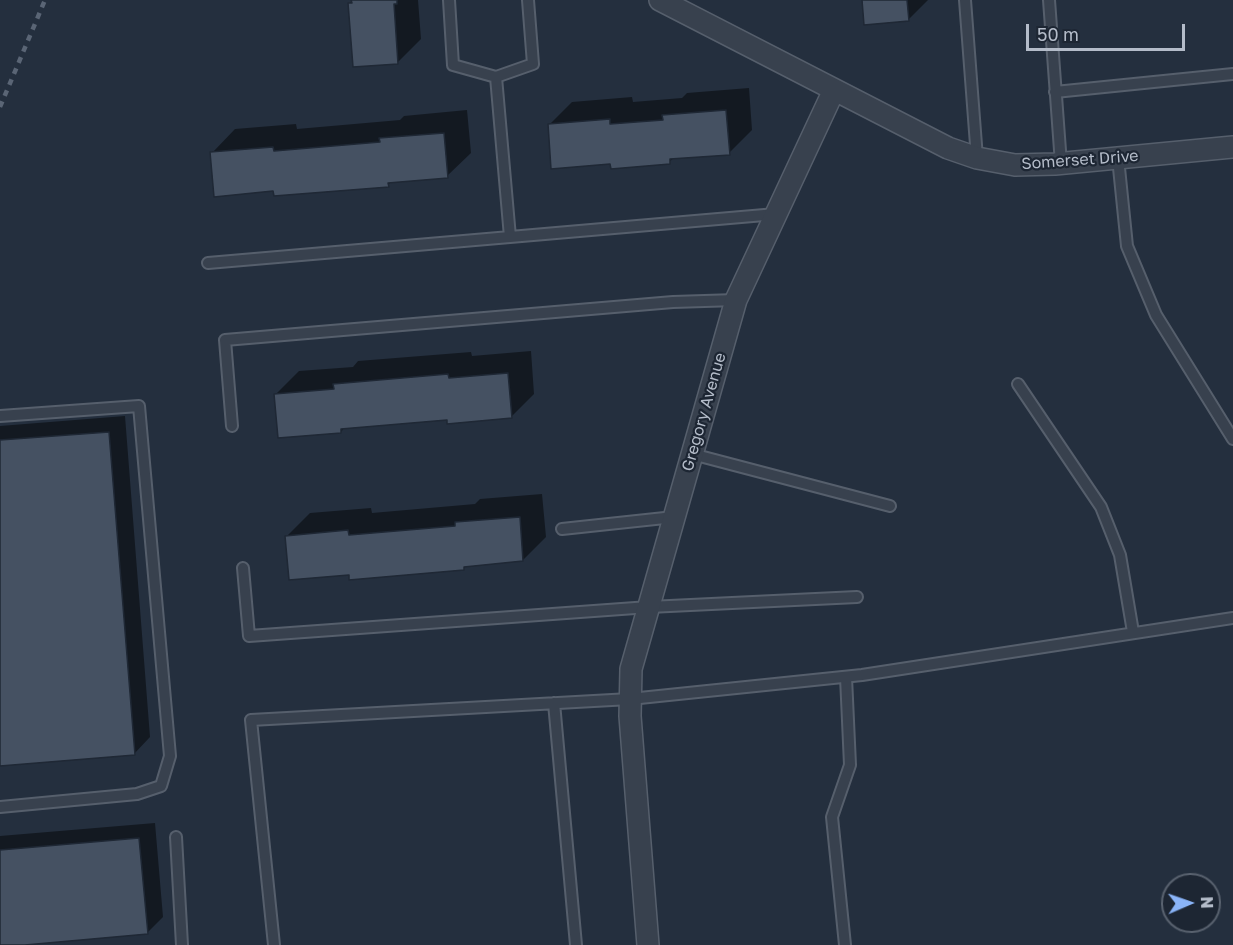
<!DOCTYPE html>
<style>
body{margin:0}
#map{position:relative;width:1233px;height:945px;overflow:hidden;background:#242f3e;font-family:"Golos Text",sans-serif}
canvas{display:block}
.north{position:absolute;left:1161px;top:873px;width:60px;height:60px;box-sizing:border-box;background:#1d2633;border:2px solid #59626f;border-radius:50%;rotate:88deg;font-size:16px;font-weight:700;line-height:24px;text-align:center;color:#b4bcc9}
.north::after{content:'';display:block;margin:auto;width:21px;height:27px;background:#8ab4f8;clip-path:polygon(50% 0,100% 100%,50% 72%,0 100%)}
.scale{position:absolute;left:1026px;top:24px;width:159px;height:27px;box-sizing:border-box;border:3px solid #b4bcc9;border-top:0;padding-left:8px;font-size:18px;line-height:21px;white-space:nowrap;color:#b4bcc9;-webkit-text-stroke:4px #1d2633;paint-order:stroke}
</style>
<div id="map">
<canvas width="1233" height="945"></canvas>
<div class="north">N</div>
<div class="scale">50 m</div>
</div>
<script>
const c = document.querySelector('canvas').getContext('2d');
c.lineJoin = 'round';
function paint(path, color) {
  c.fillStyle = color;
  c.fill(path, 'evenodd');
}
function poly(rows) {
  const path = new Path2D();
  for (const r of rows) {
    path.moveTo(r[0], r[1]);
    for (let i = 2; i < r.length; i += 2) path.lineTo(r[i], r[i + 1]);
  }
  return path;
}
function trace(path, color, width, dash) {
  c.strokeStyle = color;
  c.lineWidth = width;
  c.lineCap = dash ? 'butt' : 'round';
  c.setLineDash(dash || []);
  c.stroke(path);
}
function label(font, color, halo, rows, align = 'center') {
  c.font = font + ' "Golos Text",sans-serif';
  c.lineWidth = 4.5;
  c.setLineDash([]);
  c.textBaseline = 'middle';
  c.strokeStyle = halo;
  c.fillStyle = color;
  for (const [text, x, y, turn = 0] of rows) {
    c.save();
    c.translate(x, y);
    c.rotate((+turn || 0) * Math.PI / 180);
    c.textAlign = isNaN(turn) ? turn : align;
    if (halo) c.strokeText(text, 0, 0);
    c.fillText(text, 0, 0);
    c.restore();
  }
}
paint(poly([
 [353,0,418,0,421,39,398,62,349,4],
 [863,0,928,0,909,19],
 [749,88,752,130,729,153,674,158,669,162,611,162,549,125,572,102,632,97,633,102,682,98,687,93],
 [467,110,471,153,447,176,392,181,388,185,275,190,212,153,235,129,296,124,297,129,400,120,404,116],
 [531,351,534,394,511,417,448,418,345,427,341,432,276,394,299,371,353,367,358,361,471,352,472,356],
 [125,416,150,737,134,754,0,764,0,426],
 [542,494,546,537,523,560,467,565,463,569,350,574,287,536,310,513,371,508,372,513,475,504,480,499],
 [155,823,163,917,147,933,0,945,0,836]
]), '#0007');
const building = poly([
 [351,0,397,0,397,4,394,4,398,64,353,67,348,3,352,3,351,0],
 [862,0,907,0,909,21,864,25,862,0],
 [726,110,730,155,670,159,670,164,611,169,610,164,551,169,548,124,610,119,610,124,663,120,662,115,726,110],
 [444,133,448,178,388,183,389,187,274,196,273,191,214,197,210,152,273,147,274,151,380,142,379,138,444,133],
 [508,373,512,418,447,424,447,420,341,429,341,433,278,438,274,394,334,389,333,384,448,374,449,378,508,373],
 [109,432,135,755,0,766,0,440,109,432],
 [520,517,523,561,464,567,464,570,349,580,349,575,289,580,285,536,348,530,349,535,455,526,455,522,520,517],
 [139,838,148,934,25,945,0,945,0,850,139,838]
]);
paint(building, '#455162');
trace(building, '#1f2835', 1.5);
const lane = poly([
 [449,0,453,65,496,77,510,237,776,214],
 [965,0,977,158],
 [1049,0,1061,164],
 [496,77,533,64,528,0],
 [1055,92,1233,74],
 [1118,158,1127,246,1156,315,1233,439],
 [208,263,510,237],
 [1018,384,1101,507,1120,555,1133,632],
 [0,416,139,406,170,756,161,786,137,794,0,807],
 [232,426,225,340,673,302,736,300],
 [692,454,890,506],
 [562,529,674,517],
 [243,568,249,636,649,607,857,597],
 [554,703,576,945],
 [176,837,182,945],
 [274,945,251,720,630,699,862,675,1233,618],
 [845,945,832,817,850,765,846,677]
]);
const street = poly([
 [660,0,948,148,977,158,1015,165,1055,164,1233,147],
 [648,945,630,716,631,669,736,300,834,90]
]);
trace(lane, '#565f6c', 14);
trace(street, '#565f6c', 24);
trace(lane, '#38414e', 10);
trace(street, '#38414e', 21);
trace(poly([
 [0,107,45,0]
]), '#5a6575', 4.5, [6, 6]);
label('16px', '#b4bcc9', '#1d2633', [
 ["Somerset Drive",1080,160,-4],
 ["Gregory Avenue",704,412,-74]
]);
</script>
